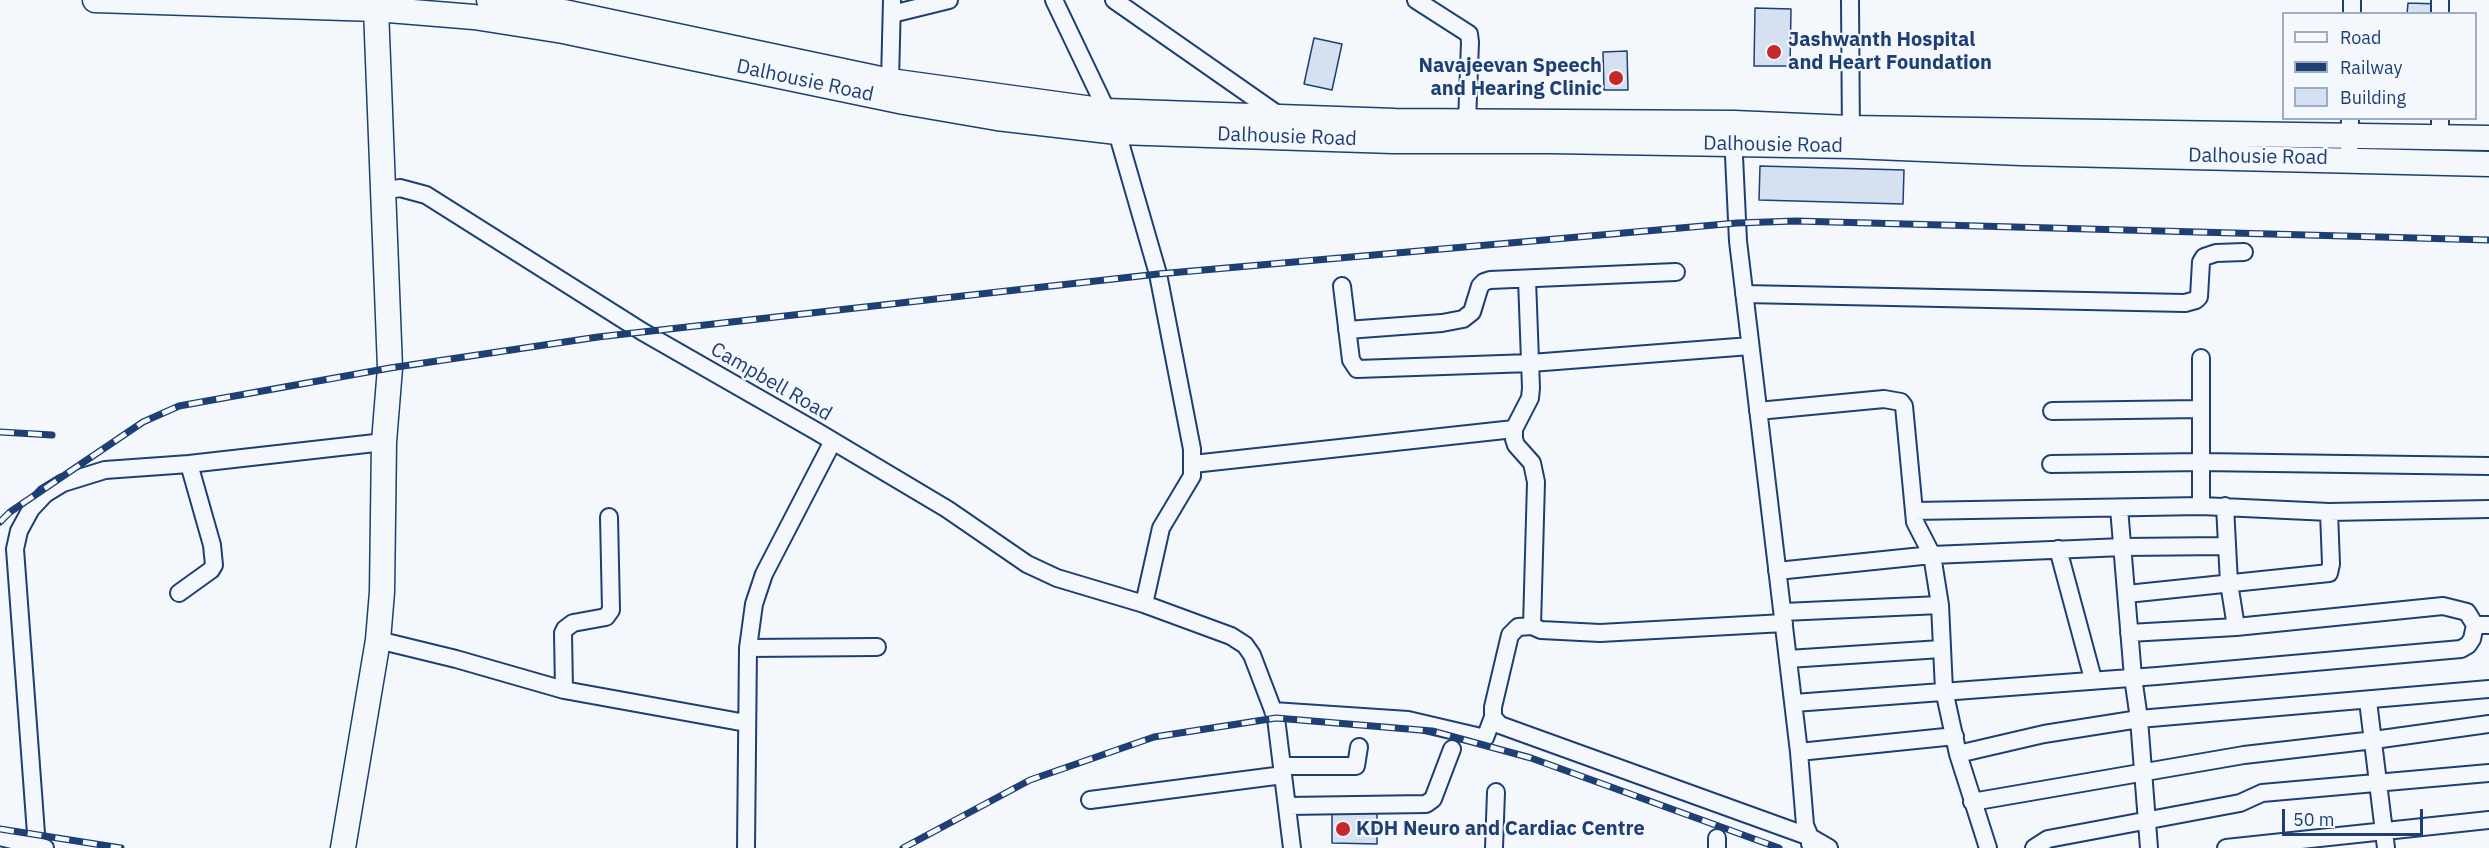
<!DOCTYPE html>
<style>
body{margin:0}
#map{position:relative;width:2489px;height:848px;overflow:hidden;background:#f4f7fb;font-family:"IBM Plex Sans",sans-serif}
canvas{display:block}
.legend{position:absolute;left:2282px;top:12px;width:195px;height:108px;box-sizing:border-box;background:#f4f7fb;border:2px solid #9eadc5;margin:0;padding:8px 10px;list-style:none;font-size:18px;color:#1d3f73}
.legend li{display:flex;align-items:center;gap:12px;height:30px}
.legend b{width:30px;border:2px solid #9eadc5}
.scale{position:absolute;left:2282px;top:809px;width:141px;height:27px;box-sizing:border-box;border:3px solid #1d3f73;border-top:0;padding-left:8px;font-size:18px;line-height:21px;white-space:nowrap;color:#1d3f73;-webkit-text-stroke:4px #f4f7fb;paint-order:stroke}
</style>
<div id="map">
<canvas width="2489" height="848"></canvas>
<ul class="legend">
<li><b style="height:8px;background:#f4f7fb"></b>Road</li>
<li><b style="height:8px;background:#1d3f73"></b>Railway</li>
<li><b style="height:16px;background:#d5e0f0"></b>Building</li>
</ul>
<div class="scale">50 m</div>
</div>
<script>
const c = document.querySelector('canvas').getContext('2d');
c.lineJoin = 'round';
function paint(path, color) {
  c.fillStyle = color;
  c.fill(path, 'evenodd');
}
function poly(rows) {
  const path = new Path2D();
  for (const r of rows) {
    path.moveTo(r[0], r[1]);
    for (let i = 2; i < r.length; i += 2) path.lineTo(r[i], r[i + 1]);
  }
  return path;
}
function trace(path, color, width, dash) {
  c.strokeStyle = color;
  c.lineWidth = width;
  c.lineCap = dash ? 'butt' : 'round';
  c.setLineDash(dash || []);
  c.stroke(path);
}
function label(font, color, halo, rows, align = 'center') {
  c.font = font + ' "IBM Plex Sans",sans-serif';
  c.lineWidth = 4.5;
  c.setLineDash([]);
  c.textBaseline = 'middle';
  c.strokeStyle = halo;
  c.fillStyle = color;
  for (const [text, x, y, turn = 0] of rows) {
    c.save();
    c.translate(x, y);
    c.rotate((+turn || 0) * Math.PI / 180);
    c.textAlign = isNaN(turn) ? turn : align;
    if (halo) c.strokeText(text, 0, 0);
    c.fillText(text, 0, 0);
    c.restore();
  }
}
const building = poly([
 [2408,3,2439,4,2439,14,2407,14,2408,3],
 [1755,8,1791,9,1790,66,1754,66,1755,8],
 [1314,38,1342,44,1332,90,1304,84,1314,38],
 [1627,51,1628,90,1604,90,1603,52,1627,51],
 [1760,166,1904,170,1903,204,1759,200,1760,166],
 [1332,810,1377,810,1377,844,1332,843,1332,810]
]);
paint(building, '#d5e0f0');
trace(building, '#1d3f73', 1.5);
const street = poly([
 [1054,0,1117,132,1158,274,1192,449,1192,476,1161,528,1144,604,1231,636,1245,645,1252,655,1276,718,1292,848],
 [1114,0,1280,116],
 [1416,0,1469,34,1470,42,1467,122],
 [1850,0,1851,139],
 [892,14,949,0],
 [2352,14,2352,0],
 [2440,14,2440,0],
 [890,81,892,0],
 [1733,135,1738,241,1799,752,1805,825,1810,837,1829,848],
 [2440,137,2440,118],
 [2349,159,2350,118],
 [383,191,400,188,426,195,643,332,816,431,947,509,1027,564,1057,578,1144,604],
 [1527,279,1531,388,1530,398,1514,429,1514,439,1516,445,1532,463,1536,482,1532,626,1541,630,1600,633,1784,623],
 [1342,286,1351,360,1357,369,1531,363,1750,346],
 [1744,294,2185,303,2196,300,2199,297,2201,262,2204,257,2216,253,2244,252],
 [1347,330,1442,323,1463,319,1472,312,1480,286,1484,282,1490,280,1676,272],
 [2201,358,2201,506],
 [1758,411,1884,399,1901,402,1904,406,1915,522,1932,555,1940,605,1944,690,1958,754,1988,848],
 [2052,411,2201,409],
 [1193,464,1514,429],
 [2051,464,2201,462,2489,466],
 [2225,506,2229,583,2236,627],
 [2119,508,2133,677,2139,719,2149,848],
 [1914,511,2201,506,2329,512,2489,509],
 [2058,549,2093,679],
 [1777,571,1932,555,2123,547,2225,546],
 [179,593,211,570,214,565,212,545,189,464,384,442],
 [2127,594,2329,573,2331,564,2329,512],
 [1783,612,1940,605],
 [1532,626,1518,627,1510,635,1493,707,1493,717,1500,725,1810,837,1810,844],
 [2129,633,2236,627,2443,606,2467,612,2475,625],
 [378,640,456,659,564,690,746,723],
 [748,648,754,604,764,574,833,441],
 [1788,659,1941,649],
 [564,690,563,633,565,629,573,623,606,617,611,610,609,517],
 [2368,701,2386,848],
 [1794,703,2157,676,2461,649,2468,645,2472,639,2475,625,2489,625],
 [1273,711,1408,720,1485,738,1493,717],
 [1799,752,1955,736],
 [1958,754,2044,734,2139,719,2489,689],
 [1282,766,1356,766,1359,747],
 [1090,800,1283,775],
 [1972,802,2244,755,2374,740,2489,724],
 [1287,806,1426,804,1433,799,1452,749],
 [0,837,45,848],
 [37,847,15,549,19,531,31,509,45,494,63,483,105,470,189,464],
 [746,848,748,648,877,647],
 [1494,848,1496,792],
 [1717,848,1717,838],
 [2034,848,2048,839,2240,803,2262,793,2489,773],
 [2226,848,2489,820]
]);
const secondary = poly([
 [95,0,376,9,474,17,563,31,904,102,997,118,1117,132,1393,141,1551,141,1851,146,2021,153,2489,164],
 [489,0,564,12,890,81,1107,111,1395,121,1734,123,1850,128,2489,138],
 [343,848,378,640,382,592,384,442,390,368,376,9]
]);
trace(street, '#1d3f73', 20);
trace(secondary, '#1d3f73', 27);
trace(street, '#f4f7fb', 16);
trace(secondary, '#f4f7fb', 24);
const rail = poly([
 [0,432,52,435],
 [0,522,10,512,143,422,179,406,390,368,598,337,1158,274,1737,223,1796,221,2489,240],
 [0,829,121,848],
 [903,848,1030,780,1154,737,1276,718,1432,731,1531,758,1779,848]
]);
trace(rail, '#1d3f73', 7);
trace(rail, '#f4f7fb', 4.5, [14]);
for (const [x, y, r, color] of [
 [1774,52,8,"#c62828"],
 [1616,78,8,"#c62828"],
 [1343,829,8,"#c62828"]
]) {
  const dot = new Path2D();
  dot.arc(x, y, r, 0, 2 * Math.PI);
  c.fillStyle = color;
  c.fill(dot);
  trace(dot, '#f4f7fb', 2);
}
label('bold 20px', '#1d3f73', '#f4f7fb', [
 ["Jashwanth Hospital",1788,40],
 ["and Heart Foundation",1788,63],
 ["Navajeevan Speech",1602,66,"right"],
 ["and Hearing Clinic",1602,89,"right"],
 ["KDH Neuro and Cardiac Centre",1356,829]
], 'left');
label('20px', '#1d3f73', '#f4f7fb', [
 ["Dalhousie Road",805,81,12],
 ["Dalhousie Road",1287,137,2],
 ["Dalhousie Road",1773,145,1],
 ["Dalhousie Road",2258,157,1],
 ["Campbell Road",771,382,30]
]);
</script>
